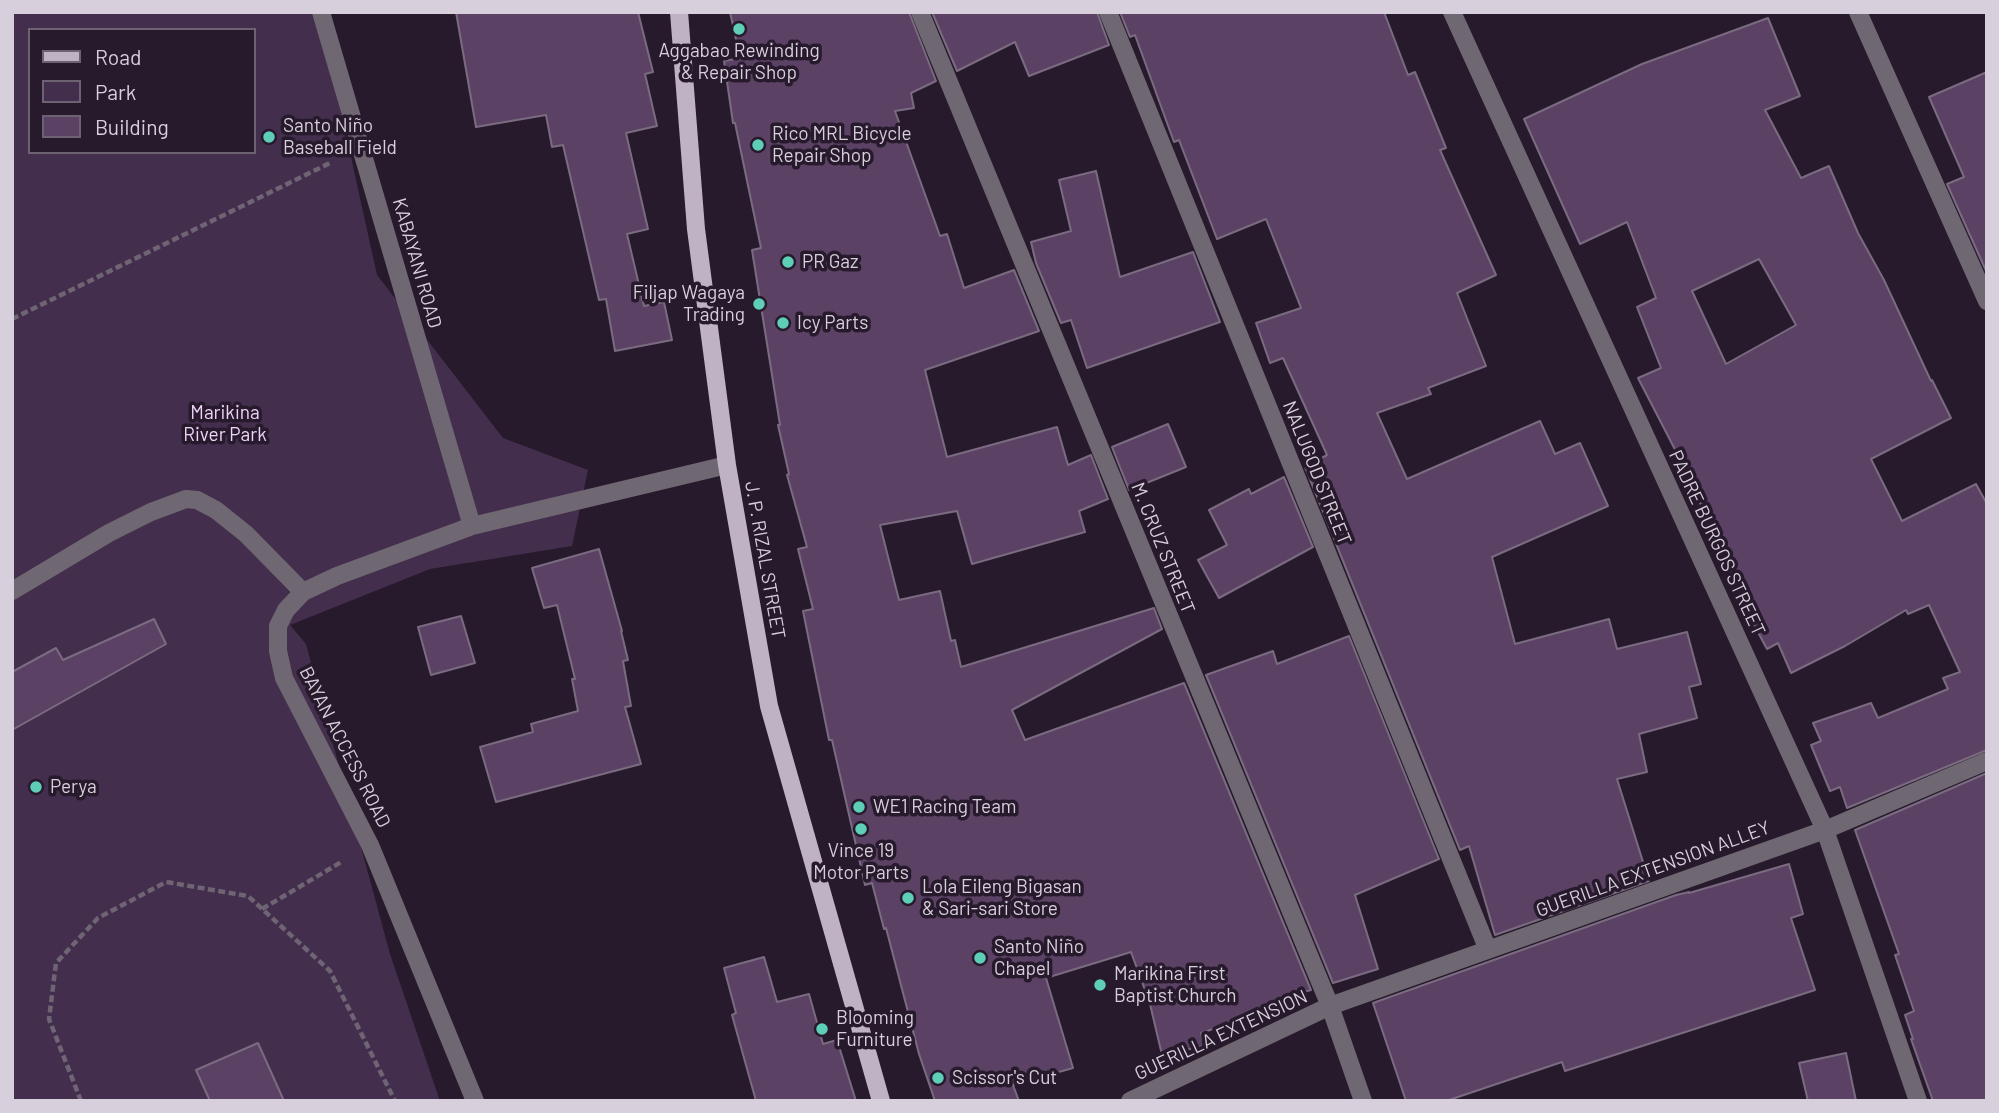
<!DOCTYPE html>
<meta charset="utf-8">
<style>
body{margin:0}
#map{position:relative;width:1999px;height:1113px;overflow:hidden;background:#271a2c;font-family:Barlow,sans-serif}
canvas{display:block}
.frame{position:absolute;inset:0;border:14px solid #d7cfdb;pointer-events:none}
.legend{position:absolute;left:28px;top:28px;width:228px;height:126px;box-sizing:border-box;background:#271a2c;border:2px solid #6d6272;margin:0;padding:9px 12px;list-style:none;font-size:21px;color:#d7cfdb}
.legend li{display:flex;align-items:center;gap:14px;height:35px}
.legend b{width:35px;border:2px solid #6d6272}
</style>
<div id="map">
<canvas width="1999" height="1113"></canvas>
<div class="frame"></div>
<ul class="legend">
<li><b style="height:9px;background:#c0b2c5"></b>Road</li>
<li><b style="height:19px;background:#442e4d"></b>Park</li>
<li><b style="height:19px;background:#5b4265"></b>Building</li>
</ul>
</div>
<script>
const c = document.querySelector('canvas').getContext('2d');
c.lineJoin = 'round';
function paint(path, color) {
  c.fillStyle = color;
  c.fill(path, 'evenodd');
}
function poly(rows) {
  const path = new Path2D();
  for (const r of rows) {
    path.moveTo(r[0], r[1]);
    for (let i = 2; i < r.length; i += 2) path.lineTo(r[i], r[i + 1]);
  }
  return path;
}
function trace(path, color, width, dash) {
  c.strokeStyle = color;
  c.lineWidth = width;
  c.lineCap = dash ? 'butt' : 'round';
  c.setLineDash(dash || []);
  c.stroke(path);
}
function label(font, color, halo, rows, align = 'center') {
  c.font = font + ' Barlow,sans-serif';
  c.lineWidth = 7;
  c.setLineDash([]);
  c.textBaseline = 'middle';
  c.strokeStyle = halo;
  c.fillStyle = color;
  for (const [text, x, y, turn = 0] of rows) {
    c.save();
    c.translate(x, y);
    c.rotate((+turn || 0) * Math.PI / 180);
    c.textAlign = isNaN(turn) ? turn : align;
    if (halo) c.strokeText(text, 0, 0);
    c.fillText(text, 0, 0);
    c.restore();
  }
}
paint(poly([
 [12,12,319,12,377,275,503,438,588,470,572,546,430,569,290,625,306,644,390,954,440,1101,12,1101],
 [30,30,254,30,254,152,30,152]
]), '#442e4d');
const building = poly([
 [456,12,638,12,653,72,645,74,657,126,626,133,648,229,627,234,644,306,664,302,672,340,615,351,606,299,599,300,563,145,552,147,546,115,476,127,456,12],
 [730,12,909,12,936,81,911,93,914,108,895,111,940,236,947,234,964,288,1014,270,1039,331,925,370,947,457,1057,427,1068,465,1091,455,1108,499,1079,511,1085,532,972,564,957,511,880,525,899,600,940,591,951,641,955,640,961,667,1154,608,1162,629,1012,710,1025,740,1184,683,1311,990,1293,995,1295,1002,1201,1033,1204,1046,1162,1055,1150,1004,1131,952,1046,978,1073,1068,1013,1085,1019,1101,935,1101,919,1054,886,928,884,929,872,883,865,885,832,740,829,740,803,611,813,609,798,549,807,547,787,475,789,474,778,425,780,425,752,250,761,248,735,123,733,123,724,61,740,58,730,12],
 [932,12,1097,12,1109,45,1029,76,1015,42,957,71,932,12],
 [1120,12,1384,12,1408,75,1415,72,1446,148,1440,150,1496,275,1457,293,1486,366,1428,388,1431,394,1377,413,1407,479,1540,421,1555,454,1580,443,1608,506,1492,557,1515,644,1609,619,1617,649,1687,632,1701,684,1689,687,1697,718,1639,734,1647,772,1617,779,1649,881,1495,935,1469,846,1460,850,1305,467,1327,455,1283,358,1270,363,1256,323,1301,308,1266,219,1217,239,1179,140,1174,142,1135,35,1130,37,1120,12],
 [1768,18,1800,96,1765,110,1801,178,1829,166,1858,233,1884,280,1931,381,1932,380,1951,418,1871,459,1902,521,1976,484,1987,504,1987,750,1847,808,1840,787,1830,791,1811,745,1821,741,1813,723,1871,703,1878,718,1948,689,1943,678,1960,672,1929,605,1908,614,1906,610,1845,646,1791,673,1778,643,1767,649,1714,551,1720,548,1683,465,1638,378,1661,368,1637,307,1656,298,1627,222,1580,244,1524,119,1642,64,1768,18],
 [1759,259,1796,325,1726,364,1692,291,1759,259],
 [1987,72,1987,273,1947,184,1964,177,1929,97,1987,72],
 [1096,171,1120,277,1193,252,1220,322,1087,368,1071,320,1061,323,1036,263,1031,242,1071,231,1059,180,1096,171],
 [1168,424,1186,467,1129,490,1112,447,1168,424],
 [1284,477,1313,547,1219,598,1198,560,1227,545,1209,510,1249,489,1251,494,1284,477],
 [599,549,622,631,621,631,628,660,623,661,631,706,625,707,641,764,496,802,480,747,533,732,531,724,578,711,572,679,575,679,557,605,544,608,532,568,599,549],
 [461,616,475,663,431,675,418,627,461,616],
 [154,619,166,644,12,730,12,672,56,648,63,660,154,619],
 [1349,636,1439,859,1355,895,1378,969,1333,983,1206,675,1273,651,1277,664,1349,636],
 [1987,773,1987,1101,1933,1101,1911,1039,1913,1039,1905,1015,1914,1011,1895,955,1899,954,1855,830,1987,773],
 [1789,864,1803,914,1791,918,1815,990,1565,1071,1562,1062,1446,1101,1406,1101,1373,1003,1676,895,1689,892,1689,893,1789,864],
 [764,957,777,1002,809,994,823,1044,837,1040,856,1101,756,1101,732,1015,736,1013,724,968,764,957],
 [258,1043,284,1101,210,1101,196,1070,258,1043],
 [1846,1053,1856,1101,1808,1101,1799,1063,1846,1053]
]);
paint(building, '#5b4265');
trace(building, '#7a6b80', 2);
trace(poly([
 [12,319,332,162],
 [262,909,343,861],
 [81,1101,49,1019,56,963,98,918,166,882,248,896,330,971,395,1101]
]), '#6f6473', 4.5, [7, 3.5]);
trace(poly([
 [321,12,472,526],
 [920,12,1330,1006,1363,1101],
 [1108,12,1488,950],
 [1452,12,1825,830,1918,1101],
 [1858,12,1987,301],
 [12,591,109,533,151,512,186,499,197,500,216,510,246,534,303,592],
 [475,1101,370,845,284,678,278,651,278,626,286,610,303,592,337,576,472,526,727,465],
 [1130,1101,1330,1006,1825,830,1987,761]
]), '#6f6872', 18);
trace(poly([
 [679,12,696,229,727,465,769,706,881,1101]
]), '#c0b2c5', 18);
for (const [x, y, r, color] of [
 [739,29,7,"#5eceb8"],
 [269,137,7,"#5eceb8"],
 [758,145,7,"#5eceb8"],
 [788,262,7,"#5eceb8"],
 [759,304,7,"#5eceb8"],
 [783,323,7,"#5eceb8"],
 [36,787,7,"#5eceb8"],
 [859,807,7,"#5eceb8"],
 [861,829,7,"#5eceb8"],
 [908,898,7,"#5eceb8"],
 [980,958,7,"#5eceb8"],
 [1100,985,7,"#5eceb8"],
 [822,1029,7,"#5eceb8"],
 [938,1078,7,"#5eceb8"]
]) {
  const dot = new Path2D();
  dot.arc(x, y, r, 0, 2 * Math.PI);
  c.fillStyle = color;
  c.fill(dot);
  trace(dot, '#271a2c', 2.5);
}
label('19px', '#d7cfdb', '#271a2c', [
 ["Aggabao Rewinding",739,51,"center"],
 ["& Repair Shop",739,73,"center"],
 ["Santo Niño",283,126],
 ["Baseball Field",283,148],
 ["Rico MRL Bicycle",772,134],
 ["Repair Shop",772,156],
 ["PR Gaz",802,262],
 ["Filjap Wagaya",745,293,"right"],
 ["Trading",745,315,"right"],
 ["Icy Parts",797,323],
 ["Perya",50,787],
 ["WE1 Racing Team",873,807],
 ["Vince 19",861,851,"center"],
 ["Motor Parts",861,873,"center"],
 ["Lola Eileng Bigasan",922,887],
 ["& Sari-sari Store",922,909],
 ["Santo Niño",994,947],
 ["Chapel",994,969],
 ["Marikina First",1114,974],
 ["Baptist Church",1114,996],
 ["Blooming",836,1018],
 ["Furniture",836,1040],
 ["Scissor's Cut",952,1078]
], 'left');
label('19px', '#d7cfdb', '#271a2c', [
 ["KABAYANI ROAD",417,263,74],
 ["NALUGOD STREET",1317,473,68],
 ["PADRE BURGOS STREET",1717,543,65],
 ["M. CRUZ STREET",1163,548,68],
 ["J. P. RIZAL STREET",765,560,80],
 ["BAYAN ACCESS ROAD",345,747,63],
 ["GUERILLA EXTENSION ALLEY",1653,869,-20],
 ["GUERILLA EXTENSION",1221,1035,-25]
]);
label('19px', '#edd3f8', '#271a2c', [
 ["Marikina",225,413],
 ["River Park",225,435]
]);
</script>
